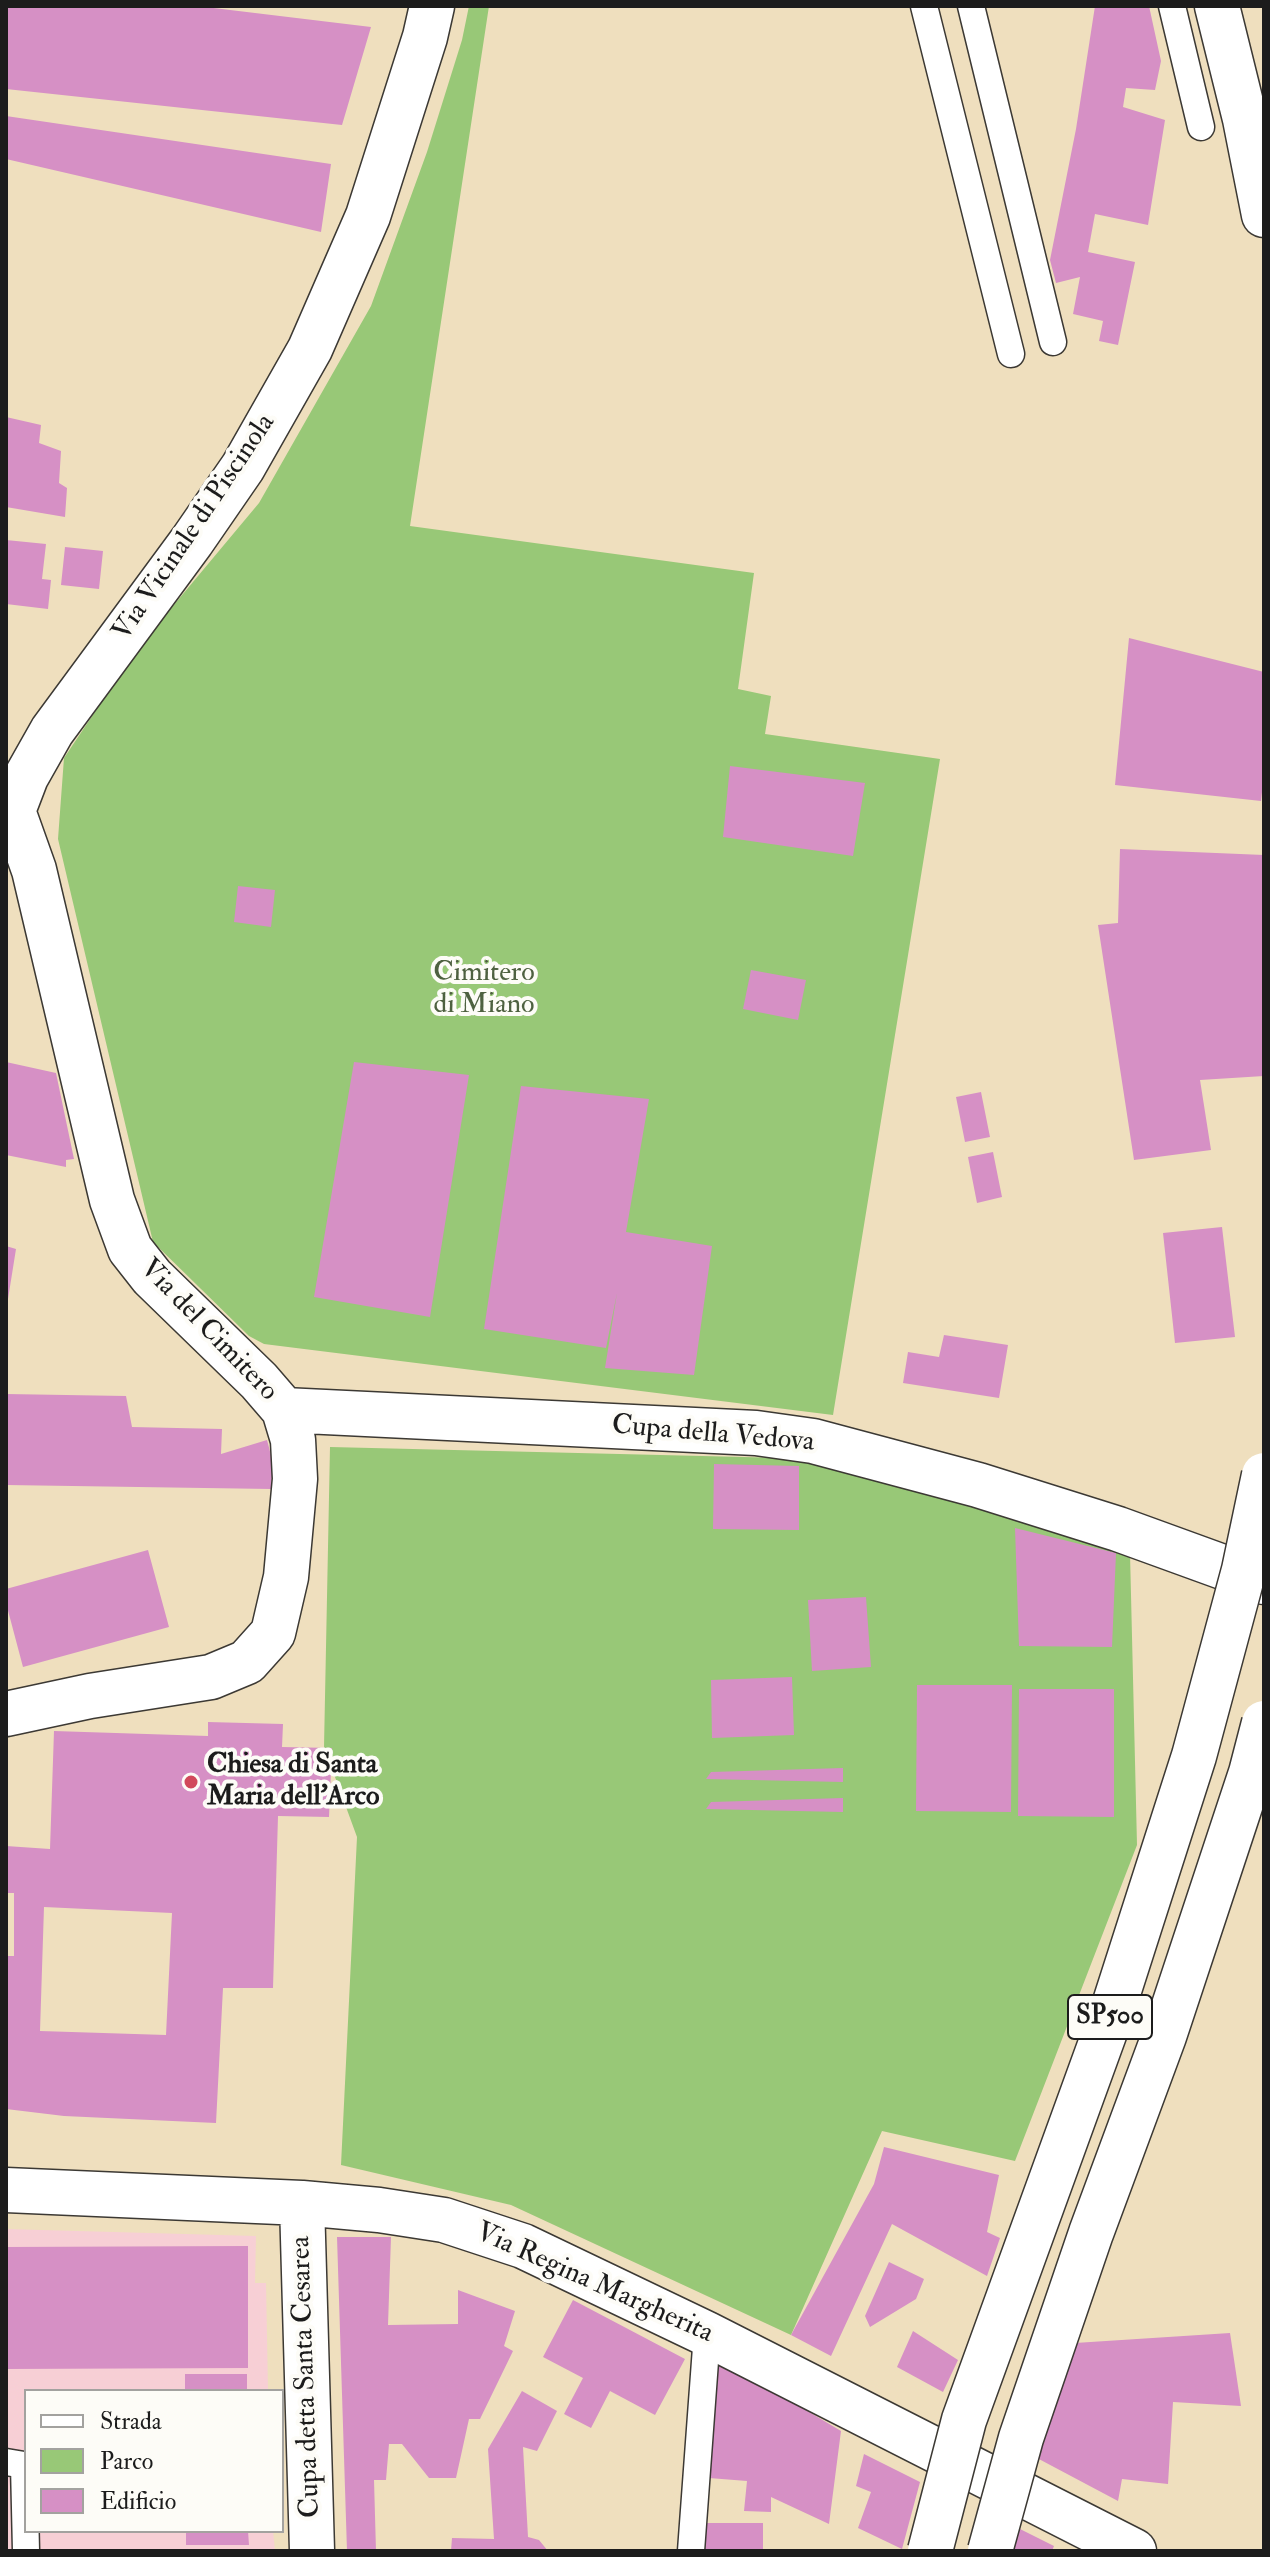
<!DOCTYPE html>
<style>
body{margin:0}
#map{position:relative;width:1270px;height:2557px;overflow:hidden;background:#efdfbe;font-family:"IM FELL Double Pica",serif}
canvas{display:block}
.frame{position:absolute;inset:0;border:8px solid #1c1c1c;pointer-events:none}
.legend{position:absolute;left:24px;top:2389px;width:260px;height:144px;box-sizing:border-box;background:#fdfcf7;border:2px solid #a3a29f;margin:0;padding:10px 14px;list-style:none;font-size:24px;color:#1c1c1c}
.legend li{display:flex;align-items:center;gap:16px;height:40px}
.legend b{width:40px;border:2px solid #a3a29f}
</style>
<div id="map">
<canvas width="1270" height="2557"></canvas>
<div class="frame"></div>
<ul class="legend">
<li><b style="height:10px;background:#fff"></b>Strada</li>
<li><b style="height:22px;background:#98c877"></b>Parco</li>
<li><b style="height:22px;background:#d690c5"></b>Edificio</li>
</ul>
</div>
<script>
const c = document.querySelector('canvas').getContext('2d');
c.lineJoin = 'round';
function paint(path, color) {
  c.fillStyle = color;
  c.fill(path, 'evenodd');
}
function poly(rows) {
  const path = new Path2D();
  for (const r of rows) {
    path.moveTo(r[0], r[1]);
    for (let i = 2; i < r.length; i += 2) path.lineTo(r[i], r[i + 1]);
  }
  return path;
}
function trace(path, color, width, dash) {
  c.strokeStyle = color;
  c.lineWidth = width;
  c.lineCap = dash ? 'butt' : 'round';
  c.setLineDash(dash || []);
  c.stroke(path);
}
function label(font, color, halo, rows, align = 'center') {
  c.font = font + ' "IM FELL Double Pica",serif';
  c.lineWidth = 8;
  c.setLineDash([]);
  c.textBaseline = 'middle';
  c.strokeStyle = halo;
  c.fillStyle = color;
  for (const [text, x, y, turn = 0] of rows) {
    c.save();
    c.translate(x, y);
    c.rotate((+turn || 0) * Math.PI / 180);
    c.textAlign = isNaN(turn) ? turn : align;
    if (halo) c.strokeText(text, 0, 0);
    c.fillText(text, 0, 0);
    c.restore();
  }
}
paint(poly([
 [6,2229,256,2236,255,2283,266,2283,268,2391,26,2391,26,2531,273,2531,275,2551,6,2551]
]), '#f7cfd5');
paint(poly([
 [469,6,489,6,410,526,754,573,738,689,771,696,765,734,940,759,833,1415,264,1344,249,1336,153,1242,58,839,64,758,137,649,259,503,371,306,427,152,462,40],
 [330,1447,826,1459,1130,1553,1137,1845,1015,2161,882,2131,791,2335,511,2205,341,2165,357,1837,324,1747]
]), '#98c877');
paint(poly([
 [6,6,197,6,371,27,342,125,6,89],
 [1095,6,1149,6,1161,61,1155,90,1126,88,1123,107,1165,120,1148,225,1095,214,1088,252,1135,262,1118,345,1099,341,1103,321,1073,314,1080,277,1056,283,1050,260,1076,129],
 [6,116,331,164,321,232,6,159],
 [6,417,41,425,39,443,61,451,59,483,67,488,65,517,6,507],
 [6,540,46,544,42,579,51,580,48,609,6,604],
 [65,547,103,551,99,589,61,585],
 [1129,638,1264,672,1264,774,1261,801,1115,785],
 [730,766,865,783,853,856,723,837],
 [1120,849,1264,855,1264,1076,1200,1080,1211,1150,1134,1160,1098,925,1118,923],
 [238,886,275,890,271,927,234,922],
 [751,970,806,980,798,1020,743,1009],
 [6,1062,56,1073,74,1159,66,1160,66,1167,6,1155],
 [354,1062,469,1075,430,1317,314,1297],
 [521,1086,649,1099,626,1232,712,1246,694,1375,605,1368,617,1293,606,1348,484,1329],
 [981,1092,990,1137,965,1142,956,1097],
 [993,1152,1002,1197,977,1203,968,1157],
 [1222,1227,1235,1337,1175,1343,1163,1233],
 [6,1246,16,1249,8,1299,6,1298],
 [944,1335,1008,1345,999,1398,903,1383,908,1352,939,1357],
 [6,1394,126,1396,132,1427,222,1429,221,1454,267,1440,273,1463,271,1489,6,1485],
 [714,1464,799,1466,799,1530,713,1529],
 [1015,1528,1116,1553,1112,1647,1019,1646],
 [148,1550,169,1627,23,1667,6,1603,6,1589],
 [866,1597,871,1667,812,1671,808,1600],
 [792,1677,794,1735,712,1738,711,1680],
 [917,1685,1012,1685,1011,1812,916,1811],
 [1019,1689,1114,1689,1114,1817,1018,1816],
 [208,1722,283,1724,282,1747,332,1748,329,1817,278,1816,273,1988,223,1988,216,2123,64,2116,6,2109,6,1956,14,1956,14,1893,6,1893,6,1846,50,1849,54,1731,208,1736],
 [44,1907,172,1913,166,2035,40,2031],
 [843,1768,843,1782,706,1779,711,1772],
 [843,1798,843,1812,706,1809,711,1802],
 [884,2147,999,2175,987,2232,1000,2238,987,2276,892,2224,831,2356,791,2335,874,2184],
 [337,2237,391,2237,388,2325,458,2324,458,2290,515,2311,504,2346,513,2351,480,2419,469,2419,456,2478,429,2478,402,2444,389,2444,386,2480,374,2480,376,2551,347,2551],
 [248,2246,248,2368,6,2369,6,2247],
 [889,2262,924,2279,916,2299,870,2327,865,2316],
 [573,2300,685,2359,655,2415,610,2391,591,2428,564,2414,583,2378,543,2357],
 [913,2331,958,2360,943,2392,897,2367],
 [1230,2333,1241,2406,1173,2402,1168,2484,1122,2479,1118,2501,1037,2458,1075,2343],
 [717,2363,779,2394,841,2431,829,2524,771,2497,771,2512,744,2511,747,2481,709,2478],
 [185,2374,247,2374,247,2391,185,2391],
 [522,2391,557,2411,537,2451,523,2447,528,2537,539,2540,548,2551,451,2551,452,2538,494,2539,488,2449],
 [864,2454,920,2482,902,2549,858,2528,871,2492,856,2486],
 [702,2523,763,2523,763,2551,702,2551],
 [1018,2528,1054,2546,1052,2551,1011,2551],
 [186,2531,248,2531,249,2545,186,2545]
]), '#d690c5');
const service = poly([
 [924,6,1011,354],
 [971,6,1053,342],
 [1172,6,1201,127],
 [6,2462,24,2465,26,2551],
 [691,2551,707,2334]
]);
const minor = poly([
 [13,811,26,777,52,731,192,541,243,467,310,349,368,216,425,37,432,6],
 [6,812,13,811,34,870,112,1200,130,1249,152,1277,259,1381,284,1410,293,1440,295,1479,286,1577,273,1633,247,1662,211,1677,90,1696,6,1714],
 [284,1410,756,1433,813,1441,978,1485,1118,1529,1264,1582],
 [6,2190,302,2203,379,2210,444,2220,523,2246,707,2334,1134,2551],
 [302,2203,312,2551]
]);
const trunk = poly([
 [1217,6,1245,119,1264,215]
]);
trace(service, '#3c3934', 29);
trace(minor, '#3c3934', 47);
trace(trunk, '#3c3934', 47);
trace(service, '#fff', 26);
trace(minor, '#fff', 44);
trace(trunk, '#fff', 44);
const trunkBridge = poly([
 [930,2551,964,2420,1111,2015,1194,1756,1244,1570,1264,1475],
 [990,2551,1021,2438,1091,2233,1164,2036,1251,1773,1264,1723]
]);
trace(trunkBridge, '#3c3934', 47, []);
trace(trunkBridge, '#fff', 44);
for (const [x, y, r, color] of [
 [191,1782,8,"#d1495b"]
]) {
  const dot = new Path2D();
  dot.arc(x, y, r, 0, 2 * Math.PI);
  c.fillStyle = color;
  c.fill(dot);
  trace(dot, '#fdfcf7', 3);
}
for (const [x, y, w] of [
 [1110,2017,84]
]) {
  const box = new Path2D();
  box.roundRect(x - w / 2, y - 22, w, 44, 6);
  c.fillStyle = '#fdfcf7';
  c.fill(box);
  trace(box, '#1c1c1c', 2);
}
label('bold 26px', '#1c1c1c', null, [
 ["SP500",1110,2017]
]);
label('28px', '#1c1c1c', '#fdfcf7', [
 ["Via Vicinale di Piscinola",195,528,-56],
 ["Via del Cimitero",208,1331,46],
 ["Cupa della Vedova",713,1435,5],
 ["Via Regina Margherita",594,2284,24],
 ["Cupa detta Santa Cesarea",307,2377,-92]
]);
label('28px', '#4e6140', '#fdfcf7', [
 ["Cimitero",484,974],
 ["di Miano",484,1006]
]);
label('bold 28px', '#1c1c1c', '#fdfcf7', [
 ["Chiesa di Santa",207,1766],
 ["Maria dell'Arco",207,1798]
], 'left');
</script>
